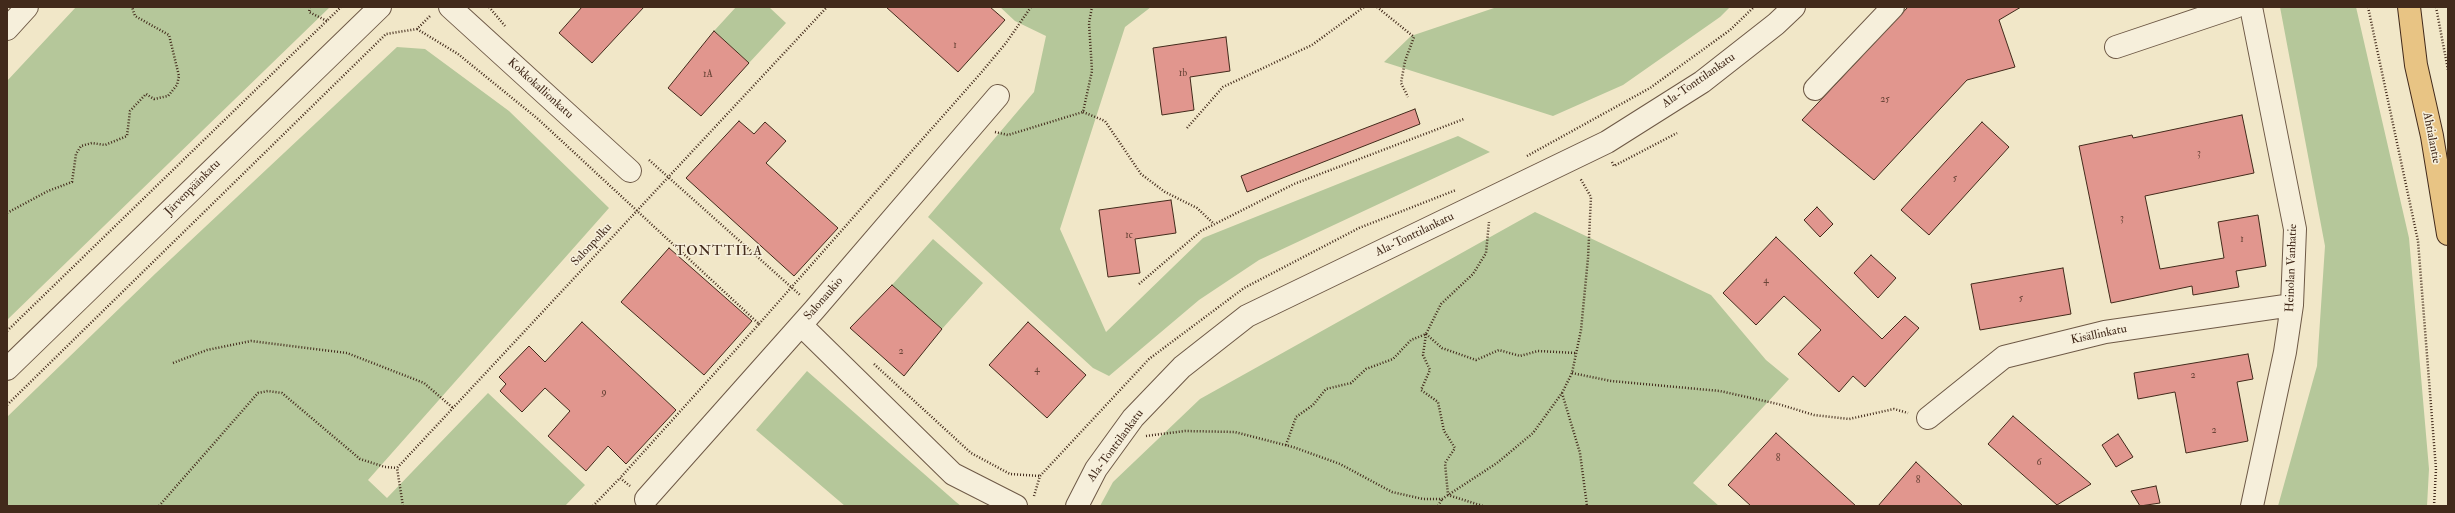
<!DOCTYPE html>
<meta charset="utf-8">
<style>
body{margin:0}
#map{position:relative;width:2455px;height:513px;overflow:hidden;background:#f1e7c8;font-family:"IM FELL Double Pica",serif}
canvas{display:block}
.frame{position:absolute;inset:0;border:8px solid #422a1b;pointer-events:none}
</style>
<div id="map">
<canvas width="2455" height="513"></canvas>
<div class="frame"></div>
</div>
<script>
const c = document.querySelector('canvas').getContext('2d');
c.lineJoin = 'round';
function paint(path, color) {
  c.fillStyle = color;
  c.fill(path, 'evenodd');
}
function poly(rows) {
  const path = new Path2D();
  for (const r of rows) {
    path.moveTo(r[0], r[1]);
    for (let i = 2; i < r.length; i += 2) path.lineTo(r[i], r[i + 1]);
  }
  return path;
}
function trace(path, color, width, dash) {
  c.strokeStyle = color;
  c.lineWidth = width;
  c.lineCap = dash ? 'butt' : 'round';
  c.setLineDash(dash || []);
  c.stroke(path);
}
function label(font, color, halo, rows, align = 'center') {
  c.font = font + ' "IM FELL Double Pica",serif';
  c.lineWidth = 3;
  c.setLineDash([]);
  c.textBaseline = 'middle';
  c.strokeStyle = halo;
  c.fillStyle = color;
  for (const [text, x, y, turn = 0] of rows) {
    c.save();
    c.translate(x, y);
    c.rotate((+turn || 0) * Math.PI / 180);
    c.textAlign = isNaN(turn) ? turn : align;
    if (halo) c.strokeText(text, 0, 0);
    c.fillText(text, 0, 0);
    c.restore();
  }
}
paint(poly([
 [76,7,330,7,7,320,7,81],
 [736,7,769,7,786,23,749,63,714,31],
 [1000,7,1151,7,1125,27,1060,229,1106,332,1203,238,1458,136,1490,152,1259,260,1199,300,1109,376,1093,368,928,217,1034,92,1046,36,1015,21],
 [1497,7,1730,7,1720,17,1623,85,1553,116,1384,62,1411,36],
 [2280,7,2356,7,2409,238,2429,469,2427,506,2278,506,2317,366,2325,246],
 [397,47,425,49,509,111,609,208,368,480,387,498,488,393,585,485,565,506,7,506,7,417,156,273],
 [1535,212,1711,295,1766,360,1789,379,1693,483,1719,506,1100,506,1113,482,1200,399],
 [933,239,983,283,942,329,892,285],
 [807,371,956,502,961,506,845,506,756,430]
]), '#b5c79a');
const building = poly([
 [582,7,644,7,592,63,559,33,582,7],
 [886,7,990,7,1005,20,958,72,886,7],
 [1908,7,2021,7,1999,20,2015,67,1967,80,1874,180,1802,120,1908,7],
 [714,31,749,63,701,116,668,88,714,31],
 [1226,37,1230,71,1190,77,1194,110,1162,115,1153,48,1226,37],
 [1415,109,1420,124,1247,192,1241,176,1415,109],
 [2242,115,2254,173,2145,196,2160,269,2224,258,2218,222,2258,215,2266,266,2236,271,2239,287,2193,295,2192,286,2111,303,2079,146,2132,135,2133,138,2242,115],
 [739,121,754,134,765,122,786,141,766,163,838,228,794,276,686,178,739,121],
 [1982,122,2009,147,1929,235,1901,210,1982,122],
 [1171,200,1176,233,1135,239,1140,273,1108,277,1099,210,1171,200],
 [1817,207,1833,224,1820,237,1804,220,1817,207],
 [1776,237,1882,339,1905,316,1919,328,1865,387,1853,376,1839,392,1798,354,1821,330,1784,296,1756,325,1723,293,1776,237],
 [669,248,752,321,704,375,621,302,669,248],
 [1871,255,1896,278,1878,298,1854,273,1871,255],
 [2063,268,2071,314,1980,330,1971,284,2063,268],
 [892,285,942,329,904,376,850,328,892,285],
 [582,322,676,410,626,464,608,446,586,471,548,436,570,411,545,388,522,412,500,391,506,384,499,377,529,346,545,362,582,322],
 [1028,322,1086,375,1047,418,989,365,1028,322],
 [2248,354,2253,379,2237,382,2248,441,2186,453,2175,392,2138,399,2134,373,2248,354],
 [2013,416,2091,484,2057,505,1988,444,2013,416],
 [1776,433,1856,506,1751,506,1728,485,1776,433],
 [2118,434,2133,457,2116,467,2102,445,2118,434],
 [1916,462,1963,506,1878,506,1916,462],
 [2156,486,2160,503,2140,506,2131,491,2156,486]
]);
paint(building, '#e1968e');
trace(building, '#422a1b', 1);
const minor = poly([
 [450,7,630,171],
 [2251,7,2295,229,2292,305,2285,352,2252,506],
 [7,29,27,7],
 [2116,47,2235,7],
 [1815,89,1893,7],
 [801,325,953,474,1016,506],
 [7,369,380,7],
 [1928,418,2004,357,2105,332,2292,305],
 [646,499,815,309,998,96],
 [1077,506,1096,469,1133,418,1182,367,1247,316,1607,142,1702,82,1776,24,1794,7]
]);
const major = poly([
 [2409,7,2416,65,2432,136,2448,234]
]);
trace(minor, '#6e5946', 24);
trace(major, '#422a1b', 24);
trace(poly([
 [310,7,309,12,327,21],
 [489,7,505,26],
 [1377,7,1414,37,1405,61,1401,83,1408,97],
 [2368,7,2418,241,2436,469,2434,506],
 [2436,7,2448,70],
 [417,29,458,54,538,119,759,324,620,478,630,486],
 [1083,112,1105,121,1141,174,1165,192,1197,208,1214,224],
 [1187,128,1223,87,1312,45,1364,7],
 [995,132,1008,135,1083,112,1092,71,1089,23,1092,7],
 [1527,156,1650,88,1730,30,1754,7],
 [649,160,800,295],
 [1612,162,1614,166,1677,133],
 [7,213,48,191,72,182,76,154,81,146,92,143,105,145,127,136,130,111,146,94,154,99,168,96,177,85,179,76,169,35,135,16,132,7],
 [1139,284,1201,231,1294,184,1464,119],
 [759,324,980,74,1006,43,1031,7],
 [7,331,341,7],
 [1426,334,1423,355,1430,370,1421,390,1438,402,1444,431,1455,448,1445,463,1448,495,1483,506],
 [1426,334,1442,348,1476,360,1499,350,1520,356,1538,351,1576,353],
 [173,363,207,350,251,341,347,353,424,383,453,408],
 [874,364,971,453,1010,474,1040,476],
 [1572,373,1611,381,1720,391,1778,404,1814,415,1849,419,1894,409,1908,413],
 [1562,393,1580,453,1587,506],
 [7,405,386,34,417,29,431,15],
 [1146,436,1185,431,1235,432,1293,447,1340,464,1392,492,1423,499,1442,499,1497,463,1533,433,1562,393,1572,373,1581,330,1588,258,1591,197,1580,178],
 [1286,445,1296,417,1313,405,1326,389,1351,383,1366,369,1393,359,1411,340,1426,334,1441,304,1473,274,1486,253,1489,222],
 [1034,496,1040,476,1149,359,1244,288,1359,228,1456,190],
 [159,506,258,393,268,391,282,393,360,459,385,467,397,468],
 [403,506,397,468,827,7],
 [593,506,620,478],
 [1438,506,1442,499]
]), '#422a1b', 2.5, [1, 2]);
trace(minor, '#f6efdb', 22);
trace(major, '#e8c484', 22);
label('10px', '#6a4538', null, [
 ["1",955,46],
 ["1b",1183,74],
 ["1A",708,75],
 ["25",1885,100],
 ["3",2199,154],
 ["5",1955,179],
 ["3",2122,219],
 ["1c",1129,236],
 ["1",2242,240],
 ["4",1766,281],
 ["5",2021,299],
 ["2",901,352],
 ["4",1037,370],
 ["2",2193,376],
 ["9",604,393],
 ["2",2214,431],
 ["8",1778,459],
 ["6",2039,463],
 ["8",1918,481]
]);
label('12px', '#422a1b', '#f6efdb', [
 ["Ala-Tonttilankatu",1699,81,-35],
 ["Kokkokallionkatu",540,89,42],
 ["Ahtialantie",2431,138,79],
 ["Järvenpäänkatu",193,188,-45],
 ["Ala-Tonttilankatu",1415,235,-26],
 ["Salonpolku",592,245,-47],
 ["Heinolan Vanhatie",2292,268,-88],
 ["Salonaukio",824,299,-49],
 ["Kisällinkatu",2099,335,-12],
 ["Ala-Tonttilankatu",1116,446,-54]
]);
c.letterSpacing = '1px';
label('14px', '#422a1b', '#f6efdb', [
 ["TONTTILA",719,252]
]);
c.letterSpacing = '0px';
</script>
